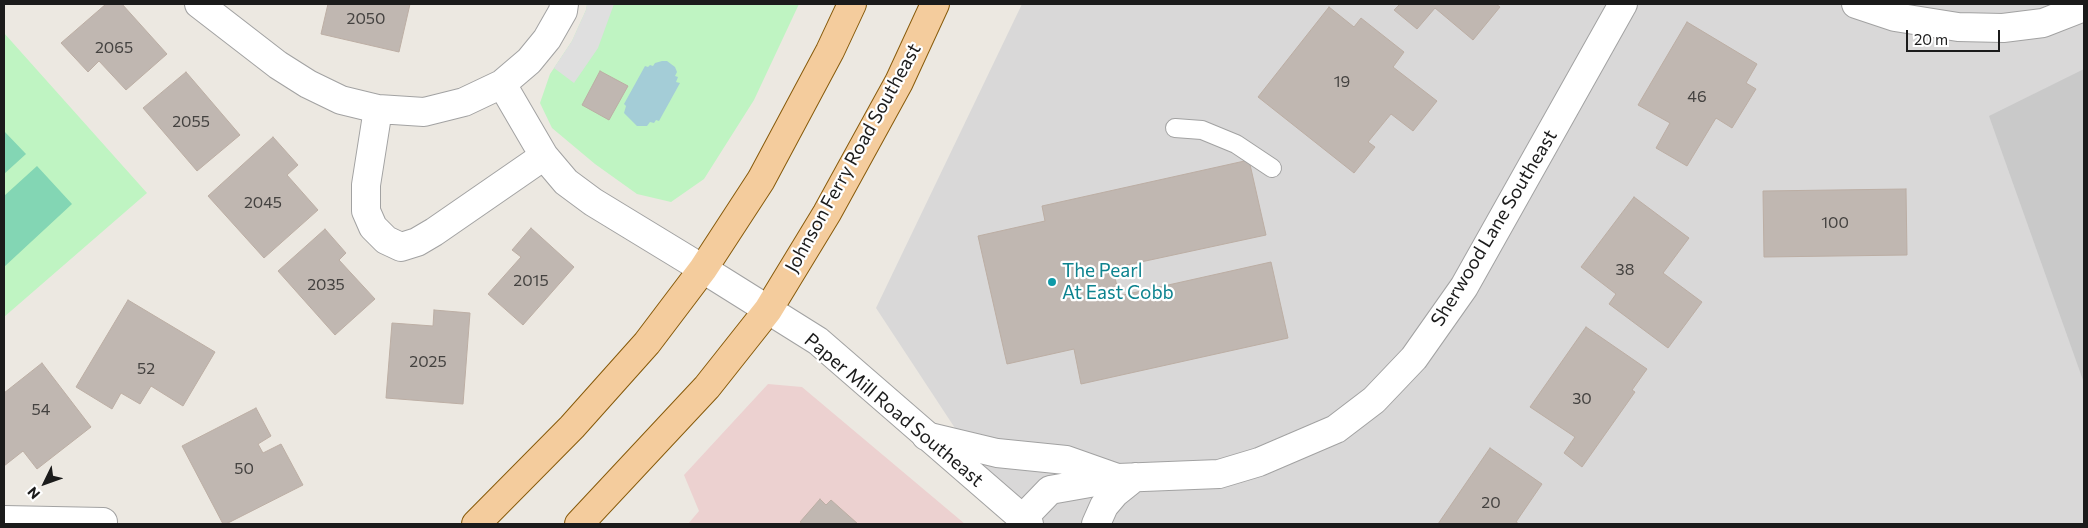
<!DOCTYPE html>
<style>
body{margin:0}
#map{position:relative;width:2088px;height:528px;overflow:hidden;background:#ece8e1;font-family:Commissioner,sans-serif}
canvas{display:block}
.frame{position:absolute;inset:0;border:5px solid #1b1b1b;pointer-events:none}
.north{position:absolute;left:20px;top:458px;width:50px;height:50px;-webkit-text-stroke:4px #fff;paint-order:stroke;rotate:228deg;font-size:14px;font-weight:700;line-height:20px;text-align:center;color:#1b1b1b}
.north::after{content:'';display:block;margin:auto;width:18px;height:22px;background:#1b1b1b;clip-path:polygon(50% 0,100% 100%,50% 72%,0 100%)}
.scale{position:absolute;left:1906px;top:30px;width:94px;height:22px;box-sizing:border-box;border:2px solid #1b1b1b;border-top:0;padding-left:6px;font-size:15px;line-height:18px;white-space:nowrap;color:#1b1b1b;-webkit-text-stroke:4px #fff;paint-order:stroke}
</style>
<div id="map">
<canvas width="2088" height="528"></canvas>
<div class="frame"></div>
<div class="north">N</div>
<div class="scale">20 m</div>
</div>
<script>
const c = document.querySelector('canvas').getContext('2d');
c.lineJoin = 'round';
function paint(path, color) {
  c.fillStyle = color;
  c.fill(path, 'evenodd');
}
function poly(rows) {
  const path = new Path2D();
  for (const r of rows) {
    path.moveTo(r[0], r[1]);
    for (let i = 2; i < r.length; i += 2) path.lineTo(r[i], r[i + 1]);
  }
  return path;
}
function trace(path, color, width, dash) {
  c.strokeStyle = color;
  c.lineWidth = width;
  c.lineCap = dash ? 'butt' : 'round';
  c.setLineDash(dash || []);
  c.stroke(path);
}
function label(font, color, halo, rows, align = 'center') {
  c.font = font + ' Commissioner,sans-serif';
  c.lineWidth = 4.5;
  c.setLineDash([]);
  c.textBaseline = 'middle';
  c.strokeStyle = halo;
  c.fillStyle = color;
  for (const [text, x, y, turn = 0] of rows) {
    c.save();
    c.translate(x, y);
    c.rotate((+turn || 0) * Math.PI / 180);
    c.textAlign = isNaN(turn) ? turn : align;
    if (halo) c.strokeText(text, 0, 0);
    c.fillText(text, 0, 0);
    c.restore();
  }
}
paint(poly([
 [1022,4,2084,4,2084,524,1018,524,876,308]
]), '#d9d8d8');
paint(poly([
 [768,384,802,387,965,524,688,524,699,511,684,475]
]), '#ecd1d0');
paint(poly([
 [2084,69,2084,383,1989,116]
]), '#c9c9c9');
paint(poly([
 [587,4,799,4,754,100,704,179,671,202,637,194,595,164,552,128,540,103,550,74,572,41,586,10],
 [4,33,147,193,4,317]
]), '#bff4c2');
paint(poly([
 [4,131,26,154,4,174],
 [37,166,72,204,4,267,4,196]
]), '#83d6b4');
paint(poly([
 [587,4,614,4,598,48,574,83,554,68,572,41,586,10]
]), '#dfdfdf');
paint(poly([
 [662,61,667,61,675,67,677,72,675,76,678,77,676,82,680,83,659,121,656,120,654,123,650,122,647,126,637,126,624,113,626,106,624,104,645,66,648,67,650,65,653,66,655,63]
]), '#a4cdd7');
const building = poly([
 [106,4,122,4,167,54,126,90,99,61,88,72,61,43,106,4],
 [328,4,410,4,399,52,321,34,328,4],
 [1400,4,1496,4,1500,7,1473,40,1435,8,1417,29,1394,10,1400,4],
 [1329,7,1354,27,1361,18,1404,52,1393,67,1437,101,1413,131,1391,114,1368,142,1375,147,1354,173,1258,97,1329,7],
 [1687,22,1757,64,1746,83,1756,89,1732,128,1716,118,1687,166,1656,148,1670,123,1638,105,1687,22],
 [600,71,628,86,609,120,582,105,600,71],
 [186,72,240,135,197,171,143,108,186,72],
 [273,137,298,165,287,175,318,210,264,258,208,196,273,137],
 [1249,160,1266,235,1113,268,1119,296,1271,262,1288,338,1081,384,1074,349,1007,364,978,236,1045,221,1042,206,1249,160],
 [1906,189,1907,255,1764,257,1763,191,1906,189],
 [1634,197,1689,238,1663,273,1702,302,1668,348,1609,304,1616,294,1581,267,1634,197],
 [531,228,574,267,523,325,488,294,521,257,512,250,531,228],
 [325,229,346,253,339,260,375,299,335,335,278,271,325,229],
 [128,300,215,352,183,406,151,386,140,404,121,393,112,409,76,387,128,300],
 [434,310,470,313,463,404,386,398,392,323,433,326,434,310],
 [1586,327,1647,369,1632,390,1635,392,1582,467,1564,453,1575,437,1530,407,1586,327],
 [42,363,91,427,37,469,23,451,4,466,4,393,42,363],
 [256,408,271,436,258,444,263,453,281,444,303,485,226,524,223,524,182,446,256,408],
 [1490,448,1542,484,1516,522,1519,524,1438,524,1490,448],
 [820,499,826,505,831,500,858,524,803,524,800,522,820,499]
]);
paint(building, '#c0b7b1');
trace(building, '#bcaea4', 1);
const service = poly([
 [1175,128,1202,130,1236,144,1272,168]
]);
const minor = poly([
 [199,4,278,65,308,84,341,100,378,109,424,112,464,102,502,84,529,61,547,39,563,11,564,4],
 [1856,4,1895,17,1958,27,2003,28,2043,23,2084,7],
 [502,84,544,156,566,182,593,202,703,269],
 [378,109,366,185,366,211,373,227,386,240,401,247,417,242,434,232,544,156],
 [926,436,997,453,1066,460,1117,478],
 [1022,519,1050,490,1118,478,1219,474,1259,462,1336,429,1374,400,1414,358,1464,287,1623,4],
 [4,520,103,522],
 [1096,524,1104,506,1115,493,1135,477]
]);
const tertiary = poly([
 [703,269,818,341,1029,524]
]);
const primary = poly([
 [476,524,572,427,647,343,703,269,761,180,830,51,852,4],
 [579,524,707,387,768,310,827,213,899,82,935,4]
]);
trace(service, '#a2a2a2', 20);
trace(minor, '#a2a2a2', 30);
trace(tertiary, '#a2a2a2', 30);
trace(primary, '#875a0a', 30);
trace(service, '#fff', 18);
trace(minor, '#fff', 28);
trace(tertiary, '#fff', 28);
trace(primary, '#f4cc9d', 28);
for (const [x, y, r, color] of [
 [1052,282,5,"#0f9aa8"]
]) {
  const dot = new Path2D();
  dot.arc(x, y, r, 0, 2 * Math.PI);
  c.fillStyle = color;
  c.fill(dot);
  trace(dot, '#fff', 2);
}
label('16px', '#444240', null, [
 ["2050",366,19],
 ["2065",114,48],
 ["19",1342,82],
 ["46",1697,97],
 ["2055",191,122],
 ["2045",263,203],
 ["100",1835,223],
 ["38",1625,270],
 ["2015",531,281],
 ["2035",326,285],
 ["2025",428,362],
 ["52",146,369],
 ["30",1582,399],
 ["54",41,410],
 ["50",244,469],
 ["20",1491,503]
]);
label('19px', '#1b1b1b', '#fff', [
 ["Johnson Ferry Road Southeast",853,158,-61],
 ["Sherwood Lane Southeast",1494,228,-59],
 ["Paper Mill Road Southeast",894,410,40]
]);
label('19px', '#0d838f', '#fff', [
 ["The Pearl",1062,271],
 ["At East Cobb",1062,293]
], 'left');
</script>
